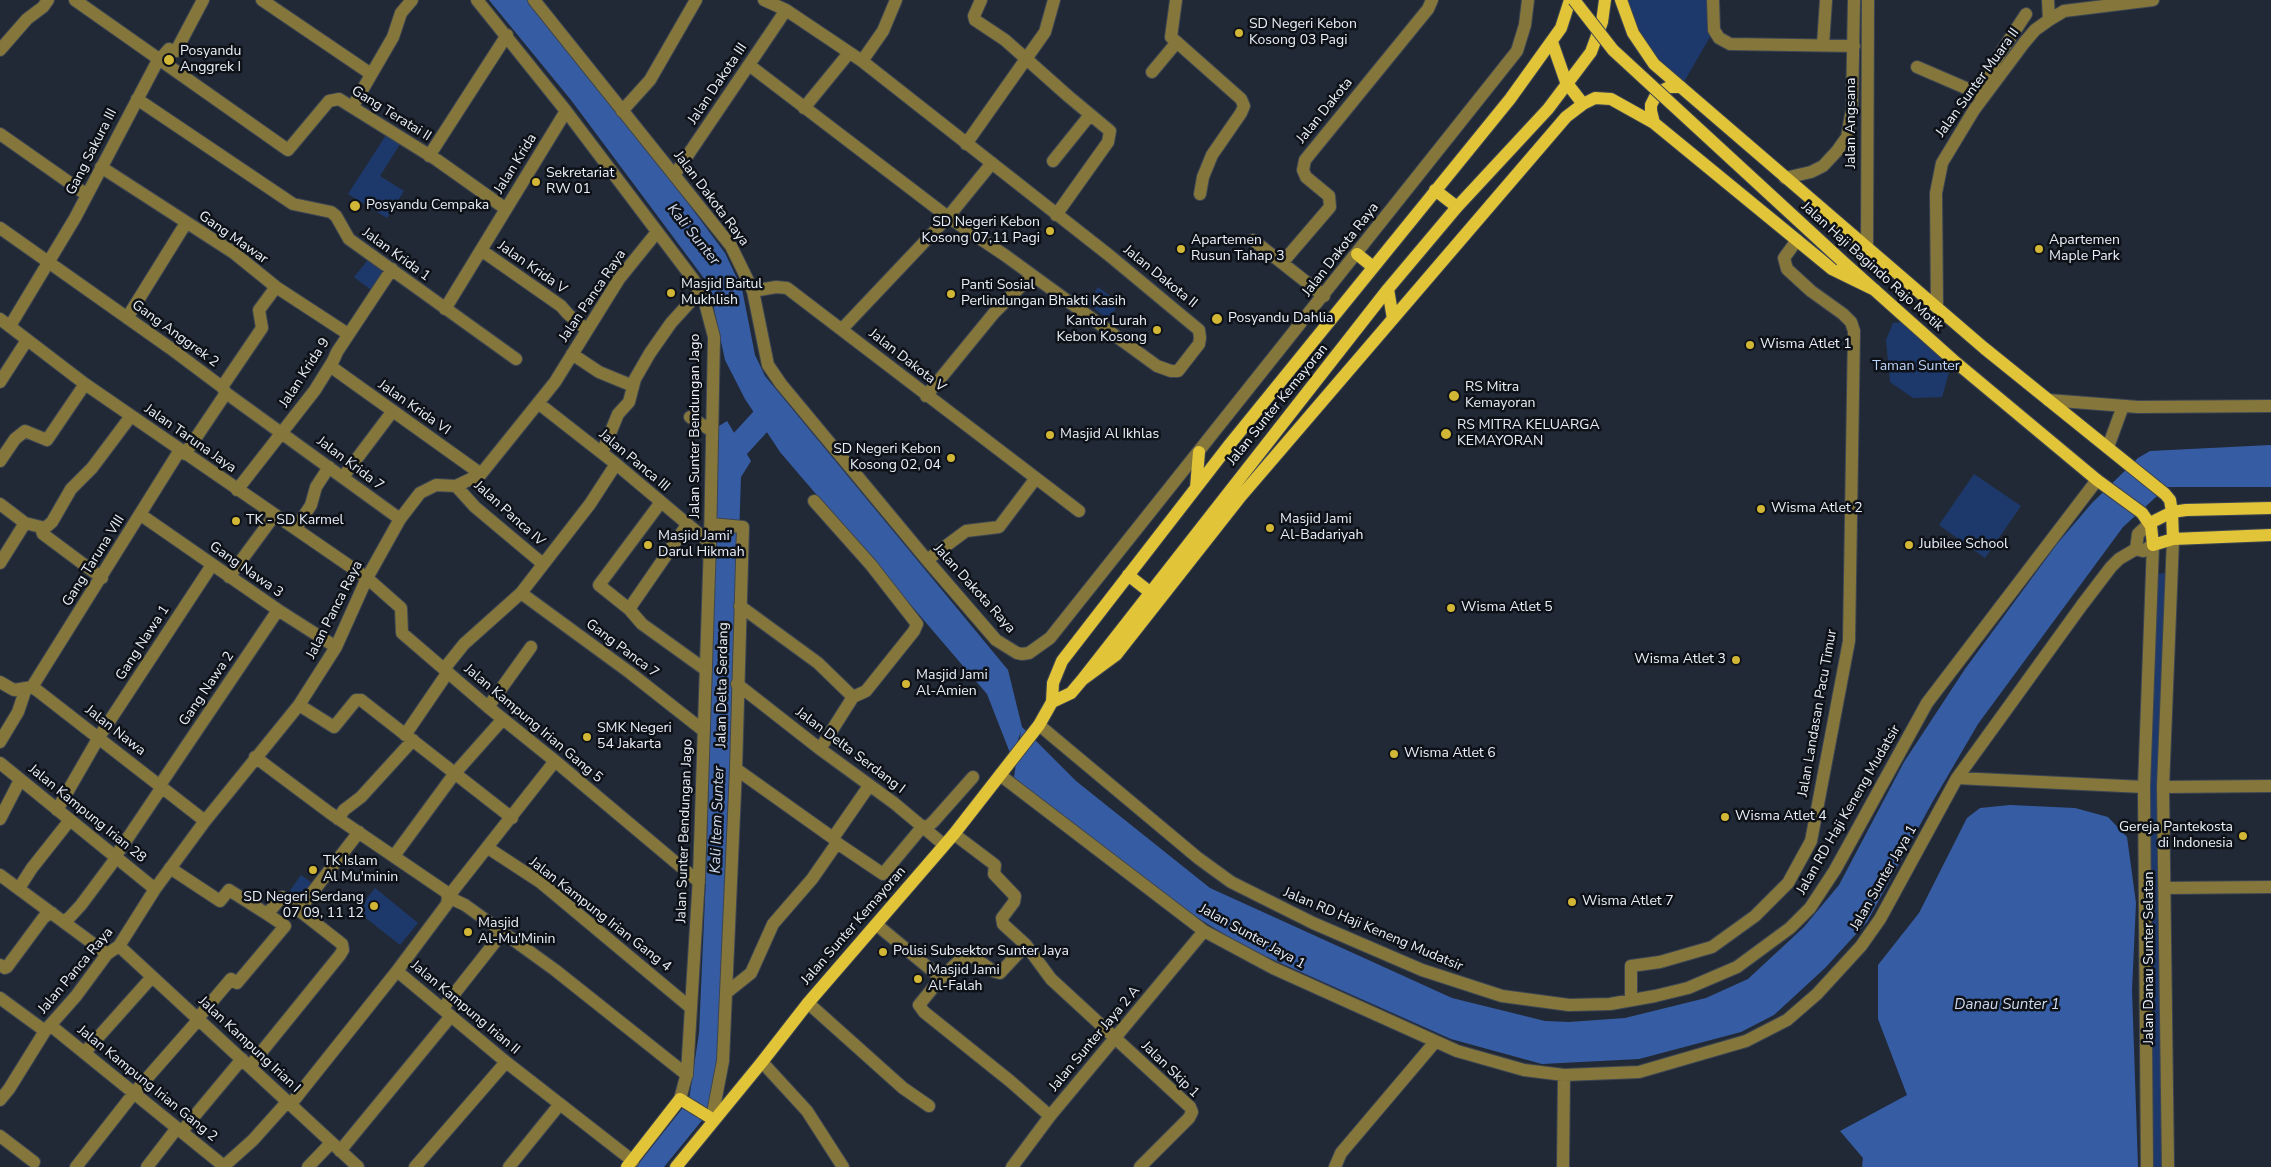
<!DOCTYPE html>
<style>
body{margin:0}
canvas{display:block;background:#212937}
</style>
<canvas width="2271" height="1167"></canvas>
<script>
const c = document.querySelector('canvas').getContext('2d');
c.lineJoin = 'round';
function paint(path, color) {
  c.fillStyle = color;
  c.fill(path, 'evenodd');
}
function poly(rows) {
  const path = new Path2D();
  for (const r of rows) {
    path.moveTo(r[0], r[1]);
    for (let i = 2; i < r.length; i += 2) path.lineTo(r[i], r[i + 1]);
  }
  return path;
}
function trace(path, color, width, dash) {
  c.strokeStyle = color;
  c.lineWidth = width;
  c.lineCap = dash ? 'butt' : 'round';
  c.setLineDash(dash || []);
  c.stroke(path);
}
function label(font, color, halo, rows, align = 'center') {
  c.font = font + ' "Nunito Sans",sans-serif';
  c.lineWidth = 5;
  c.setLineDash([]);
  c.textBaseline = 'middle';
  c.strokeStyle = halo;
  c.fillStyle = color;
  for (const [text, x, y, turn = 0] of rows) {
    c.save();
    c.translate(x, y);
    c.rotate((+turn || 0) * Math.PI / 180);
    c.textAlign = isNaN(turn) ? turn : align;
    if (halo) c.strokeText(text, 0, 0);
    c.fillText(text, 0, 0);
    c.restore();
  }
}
paint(poly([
 [1621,0,1714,0,1714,30,1681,87,1654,64],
 [388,132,402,141,380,176,404,191,387,218,348,194],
 [368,260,384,273,371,290,354,277],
 [1098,287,1120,303,1108,319,1087,303],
 [1907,322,1952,362,1942,397,1913,398,1890,382,1886,340,1893,323],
 [1974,474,2021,506,1985,558,1939,525],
 [2171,572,2165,902,2168,1167,2147,1167,2146,859,2152,575],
 [301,875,312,883,301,900,289,892],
 [375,888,418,923,400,945,357,911]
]), '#1d396b');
paint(poly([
 [489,0,529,0,594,77,725,253,742,289,755,355,765,376,1008,670,1022,727,1076,781,1210,888,1452,998,1545,1021,1569,1022,1625,1018,1706,998,1748,979,1804,927,1839,885,1904,762,1965,669,2057,544,2092,503,2138,458,2150,451,2271,445,2271,487,2167,487,2123,527,1978,724,1933,801,1867,922,1825,968,1774,1015,1741,1032,1639,1059,1542,1064,1451,1039,1247,948,1134,879,1014,777,1021,731,1012,758,987,694,780,452,745,399,725,360,709,285,571,100],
 [727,421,751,461,741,477,721,1060,708,1113,664,1167,636,1167,689,1100,699,1033,706,877,719,426],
 [2010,805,2075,808,2108,817,2127,837,2136,903,2132,990,2138,1167,1862,1167,1863,1158,1840,1131,1907,1095,1878,1019,1878,965,1919,913,1967,818,1980,808]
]), '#365da3');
trace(poly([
 [729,472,729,456,771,410]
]), '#365da3', 24);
const minor = poly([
 [75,0,288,150,329,101,339,99,437,160,506,209],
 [262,0,371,74],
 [477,0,566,111,693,279,705,303,714,337,710,543,699,877,687,1073,680,1099],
 [534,0,731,246,753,291,768,365,781,384,927,560,996,640,1017,653,1022,654,1029,653,1050,638,1517,51,1525,25,1528,0],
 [981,0,974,16,975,20,1005,40,1068,96,1110,131,1108,142,1056,215],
 [1176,0,1171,37,1241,99,1244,106,1241,113,1212,155,1203,177,1200,194],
 [1713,0,1714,30,1719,38,1730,44,1854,46],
 [2048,0,2049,20],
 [1823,45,1826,0],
 [0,50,27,19,43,7,48,0],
 [862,61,883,31,896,0],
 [749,65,948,217,1006,256,1157,366,1171,371,1178,371,1199,344,1200,338,1199,330,1110,256,862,61,786,10,764,0],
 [1917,67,1982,95],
 [1152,72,1177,42],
 [1975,92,2026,14],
 [137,99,293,204,331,212,336,216,349,239,516,359],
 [353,106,393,37,401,13,412,0],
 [804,108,849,53],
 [622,111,650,80,696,0],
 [0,134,87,195],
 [966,144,1045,32,1054,0],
 [429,156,507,35],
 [1053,161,1090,115],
 [101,167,234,253,276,287,348,334],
 [675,174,786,10],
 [1785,178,1811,172,1823,166,1837,151,1847,137,1852,109,1854,0],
 [0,228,170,348,222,387,226,393,400,519],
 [1253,240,1324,296],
 [1867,247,1868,0],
 [481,250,561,306,568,314,587,330],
 [1282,263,1330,207,1329,196,1306,177,1303,170,1305,160,1428,9,1432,0],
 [753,291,776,287,787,288,1079,511],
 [1937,307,1936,193,1942,163,1974,110,2024,43,2035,30,2049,20,2064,11,2153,0],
 [445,309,566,111],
 [127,318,186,223],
 [0,319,85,384,367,578,401,608,402,633,488,707,555,761,699,882],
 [10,326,75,218,156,64,169,49,176,51,203,0],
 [842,329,948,217,992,163],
 [572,354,599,372,633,386],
 [330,366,481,474],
 [0,382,27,340],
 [222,387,262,328,259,310,276,287],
 [926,396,994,313,1032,275],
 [2048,400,2138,407,2271,406],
 [538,403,616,464,710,543],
 [690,417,712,431],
 [2108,447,2123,406],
 [602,453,618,414,629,402,635,379,650,353,671,323,700,291],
 [185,454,226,393],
 [0,461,15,439,25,431,47,440,85,384],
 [343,477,392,412],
 [456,486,475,507,543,564],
 [237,490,315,390,333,361,337,352,392,269],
 [814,501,871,565,917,624,914,631,866,691,853,697,820,749],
 [0,504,25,523,45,528,52,522,71,489,92,468,131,416],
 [141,515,278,610,336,647],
 [711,524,743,527,736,769,723,1061,712,1118],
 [687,525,629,609,642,624,706,670],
 [41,528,43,534,102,578],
 [296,528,311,505,316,487,329,467],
 [2136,549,2138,534,2150,523],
 [927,560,966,531,999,527,1036,478],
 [0,563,25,523],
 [229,577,274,516],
 [521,593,629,672,704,731],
 [740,606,818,663,853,697],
 [629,609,599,585,661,502],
 [444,669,464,644,521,593,590,504,616,464],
 [0,682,14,690,32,687,38,691,205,821],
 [737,684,820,749,894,803,943,844],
 [32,687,180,450],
 [299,705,334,727,356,700,361,700,512,818],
 [488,707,531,647],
 [1039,725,1198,858,1231,882,1313,923,1422,970,1502,996,1569,1005,1610,1004,1655,996,1688,988,1737,967,1790,928,1810,908,1835,870,1927,703,2097,480],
 [405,735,448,672],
 [0,742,18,712,26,688],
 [255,757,330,813,446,892,448,897,447,904,397,971,506,1062,633,1161],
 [555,761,448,897,465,905,555,970,687,1075],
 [0,763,155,889],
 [736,769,833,838],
 [1000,775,1204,931,1273,968,1457,1051,1524,1070,1564,1075,1639,1072,1746,1041,1787,1020,1817,994,1861,946,1880,919,1957,778,2082,605,2111,567,2119,559,2136,549,2143,551,2153,545,2144,787,2147,1167],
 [1957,778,2144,787],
 [160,785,278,610],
 [2163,787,2271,786],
 [57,810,99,737,212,565],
 [0,819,20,780],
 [338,819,344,810,361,797,413,740],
 [954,834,995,865,994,874,1015,896,1014,902,1002,918,1003,924,1026,945,1051,979,1190,1107,1192,1112,1189,1118,1140,1167],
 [837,843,883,874,923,826,927,827,933,822,973,777],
 [488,848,540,882,691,1008],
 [394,856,455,773,503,719],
 [115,857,162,787],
 [170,868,220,901,229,890,267,914,282,897,342,944,343,950,340,955,250,1066],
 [0,875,107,954],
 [16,887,21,885,32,868,70,820],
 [2165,888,2271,887],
 [298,911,359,832],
 [64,921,69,918,81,905,116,858],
 [877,925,941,978],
 [1026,945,1000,973,993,971,975,958,967,956,962,958,941,978,919,1005,924,1012,1010,1081,1050,1116],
 [119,946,358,1167],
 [0,965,5,968,7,967,44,917,52,913],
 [726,993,751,973,773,924,812,879,837,843,833,838,869,786],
 [0,998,45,1031],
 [1631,1000,1631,966,1660,962,1712,947,1755,916,1788,883,1811,841,1849,641,1854,331,1851,322,1843,314,1811,291,1787,269,1784,258,1797,240],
 [808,1003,903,1088,929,1106],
 [443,1008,503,932],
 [198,1018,231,979,237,983,285,926,267,914],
 [50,1025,225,1167],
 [85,1052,152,977],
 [762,1062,807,1111,843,1167],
 [0,1100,9,1089,45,1031,76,996,107,954,119,946,155,889,205,821,299,705,336,647,367,578,400,519,420,493,436,485,456,486,481,474,555,382,619,279,657,232],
 [291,1104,397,971],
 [182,1131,242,1059],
 [0,1136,34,1162],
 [340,1151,451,1016],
 [224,1166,253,1140,288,1101],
 [76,1167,134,1093,199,1019],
 [147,1167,177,1128],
 [308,1167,331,1143],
 [415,1167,506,1062],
 [509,1167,560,1104],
 [1012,1167,1050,1116,1204,931],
 [1335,1167,1341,1153,1435,1042],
 [1563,1167,1564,1075],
 [2168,1167,2163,787,2173,539]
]);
const major = poly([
 [1621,0,1633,33,1654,64,1984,348,2165,494,2170,500,2172,512,2173,539],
 [1552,42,1566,82,1583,104],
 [1654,123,1651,111,1651,105,1657,93,1669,87,1681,87],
 [1435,190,1457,207],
 [1357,254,1373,267],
 [1841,260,1953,360,2097,480,2142,513,2151,526,2153,545,2173,539,2271,535],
 [1388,289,1393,319],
 [1196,488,1199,452],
 [2150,523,2172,512,2186,510,2271,508],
 [1128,575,1151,593],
 [1082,680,1116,655,1241,496,1566,117,1583,104,1595,98,1611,99,1654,123,1832,269,1875,290],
 [1052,702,1071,693,1082,680,1388,289,1457,207,1548,109,1591,52,1602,22,1605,0],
 [627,1167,680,1099,714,1120],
 [676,1167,762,1062,808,1003,954,834,1039,725,1052,702,1053,683,1062,661,1230,444,1510,99,1561,28,1570,0]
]);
trace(minor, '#3d4552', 14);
trace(major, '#3d4552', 14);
trace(minor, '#85773b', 12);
trace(major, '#e2c438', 12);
const majorBridge = poly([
 [1574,0,1613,50,1841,260]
]);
trace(majorBridge, '#3d4552', 14, []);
trace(majorBridge, '#e2c438', 12);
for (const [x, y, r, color] of [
 [1239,33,5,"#d2b635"],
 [169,60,6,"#d2b635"],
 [536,182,5,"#d2b635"],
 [355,206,6,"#d2b635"],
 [1050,231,5,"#d2b635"],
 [1181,249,5,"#d2b635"],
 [2039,249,5,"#d2b635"],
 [671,293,5,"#d2b635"],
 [951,294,5,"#d2b635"],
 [1217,319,6,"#d2b635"],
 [1157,330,5,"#d2b635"],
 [1750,345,5,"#d2b635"],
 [1454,396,6,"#d2b635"],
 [1446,434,6,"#d2b635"],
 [1050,435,5,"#d2b635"],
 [951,458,5,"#d2b635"],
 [1761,509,5,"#d2b635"],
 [236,521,5,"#d2b635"],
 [1270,528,5,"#d2b635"],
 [648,545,5,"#d2b635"],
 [1909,545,5,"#d2b635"],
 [1451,608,5,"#d2b635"],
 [1736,660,5,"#d2b635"],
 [906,684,5,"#d2b635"],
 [587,737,5,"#d2b635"],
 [1394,754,5,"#d2b635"],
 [1725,817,5,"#d2b635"],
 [2243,836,5,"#d2b635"],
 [313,870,5,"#d2b635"],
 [1572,902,5,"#d2b635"],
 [374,906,5,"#d2b635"],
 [468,932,5,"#d2b635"],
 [883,952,5,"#d2b635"],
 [918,979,5,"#d2b635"]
]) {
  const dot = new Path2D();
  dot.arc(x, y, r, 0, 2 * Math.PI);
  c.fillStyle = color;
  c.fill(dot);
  trace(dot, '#0e1218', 2);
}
label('14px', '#eaeff9', '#0e1218', [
 ["SD Negeri Kebon",1249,25],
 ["Kosong 03 Pagi",1249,41],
 ["Posyandu",180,52],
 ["Anggrek I",180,68],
 ["Sekretariat",546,174],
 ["RW 01",546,190],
 ["Posyandu Cempaka",366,206],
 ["SD Negeri Kebon",1040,223,"right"],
 ["Kosong 07,11 Pagi",1040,239,"right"],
 ["Apartemen",1191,241],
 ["Rusun Tahap 3",1191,257],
 ["Apartemen",2049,241],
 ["Maple Park",2049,257],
 ["Masjid Baitul",681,285],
 ["Mukhlish",681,301],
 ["Panti Sosial",961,286],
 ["Perlindungan Bhakti Kasih",961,302],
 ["Posyandu Dahlia",1228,319],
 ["Kantor Lurah",1147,322,"right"],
 ["Kebon Kosong",1147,338,"right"],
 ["Wisma Atlet 1",1760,345],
 ["RS Mitra",1465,388],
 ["Kemayoran",1465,404],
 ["RS MITRA KELUARGA",1457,426],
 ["KEMAYORAN",1457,442],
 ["Masjid Al Ikhlas",1060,435],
 ["SD Negeri Kebon",941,450,"right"],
 ["Kosong 02, 04",941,466,"right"],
 ["Wisma Atlet 2",1771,509],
 ["Masjid Jami",1280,520],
 ["Al-Badariyah",1280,536],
 ["TK - SD Karmel",246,521],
 ["Masjid Jami'",658,537],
 ["Darul Hikmah",658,553],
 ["Jubilee School",1919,545],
 ["Wisma Atlet 5",1461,608],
 ["Wisma Atlet 3",1726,660,"right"],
 ["Masjid Jami",916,676],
 ["Al-Amien",916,692],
 ["SMK Negeri",597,729],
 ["54 Jakarta",597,745],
 ["Wisma Atlet 6",1404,754],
 ["Wisma Atlet 4",1735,817],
 ["Gereja Pantekosta",2233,828,"right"],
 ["di Indonesia",2233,844,"right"],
 ["TK Islam",323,862],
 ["Al Mu'minin",323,878],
 ["SD Negeri Serdang",364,898,"right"],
 ["07 09, 11 12",364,914,"right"],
 ["Wisma Atlet 7",1582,902],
 ["Masjid",478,924],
 ["Al-Mu'Minin",478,940],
 ["Polisi Subsektor Sunter Jaya",893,952],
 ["Masjid Jami",928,971],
 ["Al-Falah",928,987]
], 'left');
label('14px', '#eaeff9', '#0e1218', [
 ["Jalan Sunter Muara II",1978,83,-54],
 ["Jalan Dakota III",718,84,-56],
 ["Jalan Dakota",1325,111,-51],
 ["Gang Teratai II",391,114,32],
 ["Jalan Angsana",1852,123,-90],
 ["Gang Sakura III",92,152,-63],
 ["Jalan Krida",516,164,-58],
 ["Jalan Dakota Raya",711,199,53],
 ["Gang Mawar",233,238,35],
 ["Jalan Dakota Raya",1341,250,-52],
 ["Jalan Krida 1",396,255,36],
 ["Jalan Haji Bagindo Rajo Motik",1872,267,42],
 ["Jalan Krida V",532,268,35],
 ["Jalan Dakota II",1160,277,39],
 ["Jalan Panca Raya",593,296,-56],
 ["Gang Anggrek 2",175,334,36],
 ["Jalan Dakota V",907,361,38],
 ["Jalan Krida 9",305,373,-57],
 ["Jalan Sunter Kemayoran",1278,405,-51],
 ["Jalan Krida VI",414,408,35],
 ["Jalan Sunter Bendungan Jago",696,426,-90],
 ["Jalan Taruna Jaya",190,439,35],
 ["Jalan Panca III",634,461,40],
 ["Jalan Krida 7",350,464,37],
 ["Jalan Panca IV",509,514,42],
 ["Gang Taruna VIII",94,561,-58],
 ["Gang Nawa 3",246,570,35],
 ["Jalan Dakota Raya",974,589,48],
 ["Jalan Panca Raya",335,610,-63],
 ["Gang Nawa 1",143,643,-57],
 ["Gang Panca 7",622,649,37],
 ["Jalan Delta Serdang",723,685,-89],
 ["Gang Nawa 2",207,689,-56],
 ["Jalan Landasan Pacu Timur",1818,713,-80],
 ["Jalan Kampung Irian Gang 5",533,724,40],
 ["Jalan Nawa",115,731,38],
 ["Jalan Delta Serdang I",850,751,37],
 ["Jalan RD Haji Keneng Mudatsir",1849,810,-60],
 ["Jalan Kampung Irian 28",87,814,39],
 ["Jalan Sunter Bendungan Jago",685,831,-88],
 ["Jalan Sunter Jaya 1",1884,878,-60],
 ["Jalan Kampung Irian Gang 4",600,915,38],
 ["Jalan Sunter Kemayoran",854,926,-49],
 ["Jalan RD Haji Keneng Mudatsir",1373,930,23],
 ["Jalan Sunter Jaya 1",1252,937,29],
 ["Jalan Danau Sunter Selatan",2150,958,-90],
 ["Jalan Panca Raya",76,971,-50],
 ["Jalan Kampung Irian II",465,1008,40],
 ["Jalan Sunter Jaya 2 A",1095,1039,-50],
 ["Jalan Kampung Irian I",249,1045,43],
 ["Jalan Skip 1",1170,1070,44],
 ["Jalan Kampung Irian Gang 2",147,1084,39]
]);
label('14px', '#bcd3fa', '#0e1218', [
 ["Taman Sunter",1916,367]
]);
label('italic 15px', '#cedaed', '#0e1218', [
 ["Kali Sunter",693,235,51],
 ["Kali Item Sunter",718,820,-88],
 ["Danau Sunter 1",2007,1005]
]);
</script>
